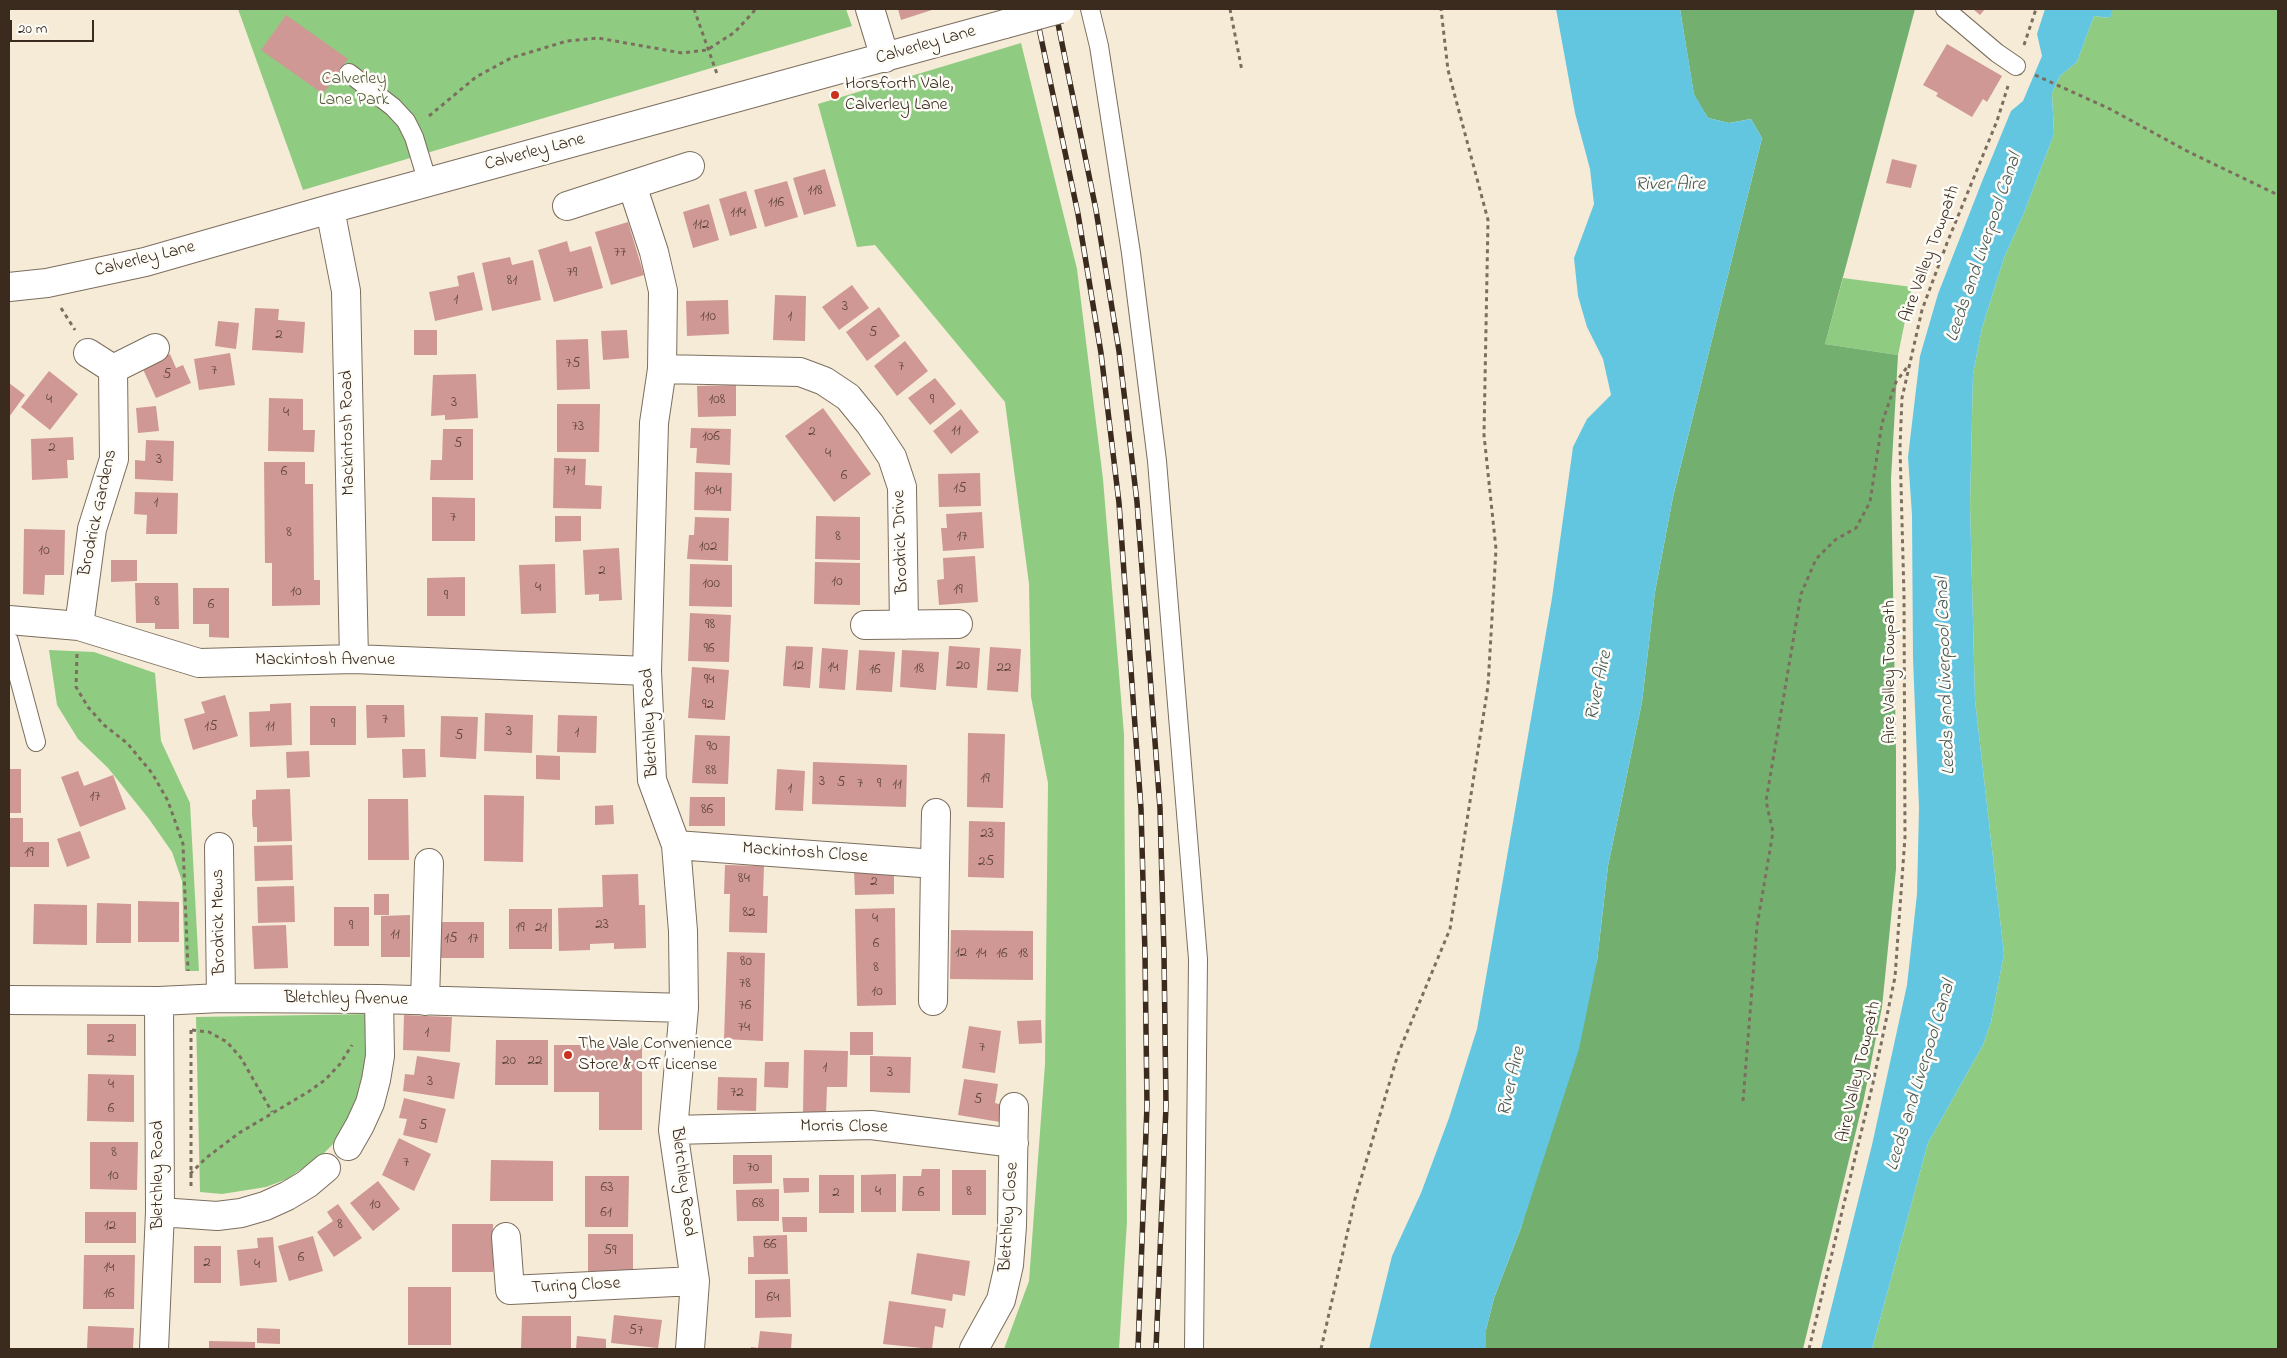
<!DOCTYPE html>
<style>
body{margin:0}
#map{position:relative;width:2287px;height:1358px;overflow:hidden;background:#f6ebd7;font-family:"Indie Flower",sans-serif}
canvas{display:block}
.frame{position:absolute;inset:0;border:10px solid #3b2a1e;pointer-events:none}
.scale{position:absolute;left:10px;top:20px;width:84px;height:22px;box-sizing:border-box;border:2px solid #3b2a1e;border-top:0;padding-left:6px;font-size:15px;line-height:18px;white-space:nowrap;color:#3b2a1e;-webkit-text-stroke:4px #fdfcf7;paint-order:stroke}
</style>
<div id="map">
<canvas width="2287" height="1358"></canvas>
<div class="frame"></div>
<div class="scale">20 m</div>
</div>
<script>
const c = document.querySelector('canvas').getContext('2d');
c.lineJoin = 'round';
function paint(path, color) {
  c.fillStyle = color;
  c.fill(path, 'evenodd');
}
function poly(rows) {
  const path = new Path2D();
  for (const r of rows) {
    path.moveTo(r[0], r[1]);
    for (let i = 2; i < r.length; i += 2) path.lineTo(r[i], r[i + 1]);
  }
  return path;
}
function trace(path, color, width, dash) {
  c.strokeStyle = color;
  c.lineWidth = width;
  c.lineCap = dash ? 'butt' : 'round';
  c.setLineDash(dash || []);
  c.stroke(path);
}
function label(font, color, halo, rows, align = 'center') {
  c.font = font + ' "Indie Flower",sans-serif';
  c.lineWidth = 5;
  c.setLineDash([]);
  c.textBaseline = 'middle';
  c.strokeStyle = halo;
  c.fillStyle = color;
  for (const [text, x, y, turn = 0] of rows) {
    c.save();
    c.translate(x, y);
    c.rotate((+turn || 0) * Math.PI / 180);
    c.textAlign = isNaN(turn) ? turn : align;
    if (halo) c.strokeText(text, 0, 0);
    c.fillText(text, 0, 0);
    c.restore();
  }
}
paint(poly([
 [238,9,846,9,852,26,303,190],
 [2113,9,2278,9,2278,1349,1872,1349,1928,1143,1983,1045,1991,1022,2004,954,1975,700,1970,505,1973,374,1982,328,2004,258,2024,213,2054,134,2052,93,2060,76,2077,62,2094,16,2109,18],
 [1021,43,1077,269,1103,479,1124,734,1127,1221,1119,1349,1004,1349,1029,1281,1045,1064,1048,783,1031,697,1029,584,1005,402,875,245,857,247,818,104],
 [1843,278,1912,287,1898,355,1825,344],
 [49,650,94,652,155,673,161,741,190,803,199,971,185,971,182,881,172,852,149,819,108,768,78,739,57,705],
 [370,1014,368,1080,338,1139,323,1154,287,1179,266,1187,222,1194,200,1192,196,1017]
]), '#8fcc82');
paint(poly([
 [1680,9,1915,9,1825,344,1898,355,1891,479,1896,752,1896,869,1882,1007,1864,1098,1803,1349,1486,1349,1486,1330,1494,1298,1521,1228,1597,961,1608,866,1642,702,1655,592,1673,497,1762,138,1751,119,1729,123,1708,118,1694,95]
]), '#73b070');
paint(poly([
 [1556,9,1680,9,1694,94,1708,118,1729,123,1751,119,1762,138,1673,497,1655,592,1642,702,1608,866,1597,961,1579,1049,1521,1228,1494,1298,1486,1330,1486,1349,1369,1349,1392,1256,1421,1193,1449,1118,1477,1029,1552,598,1573,447,1587,419,1611,395,1603,359,1587,327,1578,296,1574,258,1594,204,1590,169,1575,113],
 [2045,9,2113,9,2110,18,2094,16,2077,62,2060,76,2052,93,2054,134,2024,213,2004,258,1982,328,1973,374,1970,505,1975,700,2004,954,1991,1022,1983,1045,1928,1143,1872,1349,1821,1349,1872,1145,1907,985,1917,894,1919,808,1913,658,1912,515,1908,457,1920,356,1938,294,1983,179,2011,111,2023,101,2042,56,2037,34]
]), '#63c6e1');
paint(poly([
 [898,9,935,9,901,20],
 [1973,9,1985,9,1980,15],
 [286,15,348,59,323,94,261,50],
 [1947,44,2002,76,1987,102,1983,99,1972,117,1936,96,1938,93,1923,85],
 [1892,159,1917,165,1911,188,1886,183],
 [825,169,836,206,804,215,793,178],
 [787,181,798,217,765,227,754,190],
 [746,191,757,228,730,236,719,199],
 [709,204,719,240,693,248,683,212],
 [628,222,644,275,611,285,595,232],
 [567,241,570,252,591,246,603,288,554,302,538,250],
 [510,257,512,265,533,260,541,300,492,311,482,263],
 [474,272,483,310,435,321,429,292,459,286,457,276],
 [852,285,869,308,839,330,822,307],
 [775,295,806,296,805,341,773,340],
 [728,300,729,334,687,336,686,301],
 [879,307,900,336,867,361,846,332],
 [255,308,279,309,278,320,305,322,303,353,252,350],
 [218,321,239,323,236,349,215,346],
 [414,330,437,330,437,355,414,355],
 [627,330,629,358,603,360,601,331],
 [588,339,590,389,557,390,556,340],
 [905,341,928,371,897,396,874,366],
 [230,353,235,385,199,390,194,359],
 [170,354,176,368,183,365,191,383,156,398,142,367],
 [49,371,78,394,50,430,21,407],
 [476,374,478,418,445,420,445,415,431,416,433,375],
 [935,378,956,404,930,425,908,398],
 [9,383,25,395,9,417],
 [736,385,736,416,698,417,697,386],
 [269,398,303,399,303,430,315,430,314,452,268,451],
 [557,404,600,404,599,452,557,452],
 [156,406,159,431,138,433,136,408],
 [823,408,871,474,834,502,785,436],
 [961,409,979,432,951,454,933,431],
 [691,428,731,429,730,465,696,463,697,448,690,448],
 [443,429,473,429,473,480,430,480,431,460,442,460],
 [73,437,74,460,67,460,68,478,32,480,31,439],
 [146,440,174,441,173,481,135,479,135,460,145,461],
 [554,458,586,459,585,485,602,486,601,509,553,508],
 [264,462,305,462,305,484,313,484,314,580,320,580,320,605,272,606,272,563,265,563],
 [695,472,732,473,731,511,694,510],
 [980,473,981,506,939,507,938,474],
 [135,492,178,493,177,534,146,534,147,515,134,514],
 [432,497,475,498,475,541,432,541],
 [982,512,984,548,943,551,941,528,947,528,946,514],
 [555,516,581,516,581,541,555,542],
 [816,516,860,517,860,560,815,559],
 [695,517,729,518,728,561,687,559,689,535,694,535],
 [24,529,65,530,64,575,45,575,44,595,23,594],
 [619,548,622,600,599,601,599,594,585,595,583,550],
 [975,556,978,602,939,605,937,580,944,579,943,558],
 [111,560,137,560,137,581,111,582],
 [815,562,860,563,860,605,814,604],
 [555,564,556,613,521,614,519,565],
 [690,564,732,565,732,607,689,606],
 [465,577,465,616,427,616,427,578],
 [135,583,178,583,179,629,155,629,155,623,136,623],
 [193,588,229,588,229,638,209,637,209,624,193,624],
 [690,613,731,615,729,662,688,661],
 [786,646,813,647,810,688,783,686],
 [949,646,980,648,977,688,946,686],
 [990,647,1021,649,1018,692,987,690],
 [822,648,848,650,845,690,819,688],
 [859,650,895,652,892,692,856,690],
 [902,650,939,652,936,690,900,687],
 [692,667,729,670,725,720,688,718],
 [225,695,238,736,193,750,184,719,205,713,201,702],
 [291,703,292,745,250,747,249,712,270,711,270,704],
 [366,705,404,705,405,737,367,738],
 [310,706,356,706,356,745,310,745],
 [485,713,533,715,532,753,484,751],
 [558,715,597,716,596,753,557,752],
 [441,716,478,717,476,759,440,757],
 [968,733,1005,734,1003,808,967,807],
 [695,735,730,736,728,784,692,783],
 [402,749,425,749,426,777,403,778],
 [309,751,310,777,287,778,286,752],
 [536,755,560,756,560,780,536,779],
 [813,762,907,765,906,807,812,804],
 [9,769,21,769,21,813,9,813],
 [777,769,805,771,803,811,775,810],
 [78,771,84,786,113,775,126,809,80,827,61,777],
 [290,789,292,841,257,842,257,827,253,827,252,814,252,800,256,799,256,790],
 [484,795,524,796,523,862,484,861],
 [690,797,725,797,725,826,689,826],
 [368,799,408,799,409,860,368,860],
 [613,805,614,824,595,825,595,806],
 [9,818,23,818,23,842,49,842,49,867,9,867],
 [969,821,1005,822,1004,878,968,877],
 [80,831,90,858,67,867,57,839],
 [292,845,293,880,255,881,254,846],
 [725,865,764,866,763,896,768,896,767,933,729,932,730,894,724,894],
 [894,870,894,894,855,895,854,871],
 [638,874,639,905,645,905,646,948,614,949,614,943,590,944,590,950,559,951,558,908,603,907,602,875],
 [294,886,295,922,258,923,257,887],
 [374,894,389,894,389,915,374,915],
 [138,901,179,902,179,942,138,942],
 [97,903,131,904,131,943,96,943],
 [34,904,87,905,87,945,33,944],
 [334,907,369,907,369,946,334,946],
 [895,908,896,1005,857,1006,855,909],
 [509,909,552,909,552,949,509,949],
 [410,915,410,957,381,957,381,916],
 [440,922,484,922,484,958,440,958],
 [286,925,288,968,254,969,252,926],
 [951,930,1033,931,1033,980,950,979],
 [727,952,765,953,763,1041,724,1039],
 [404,1015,452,1017,450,1052,403,1050],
 [1041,1020,1042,1043,1019,1044,1017,1021],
 [87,1024,136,1024,136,1056,87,1055],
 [969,1026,1001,1031,995,1073,962,1068],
 [850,1032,873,1032,873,1055,850,1055],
 [496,1040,548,1040,548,1085,495,1085],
 [554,1045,642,1045,642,1130,599,1130,599,1092,554,1092],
 [804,1050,848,1051,847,1087,827,1087,826,1115,803,1114],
 [417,1056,460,1063,454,1099,403,1091,405,1074,414,1075],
 [870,1056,911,1057,910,1093,870,1092],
 [765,1062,789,1062,788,1088,764,1087],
 [88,1074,134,1075,134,1122,87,1121],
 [718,1077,757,1078,756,1111,717,1110],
 [964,1079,998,1084,995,1103,1002,1105,1000,1122,958,1115],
 [404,1098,446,1109,437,1143,403,1135,407,1119,399,1118],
 [399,1138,431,1154,414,1191,382,1175],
 [90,1142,138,1142,137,1190,90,1189],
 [733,1155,772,1155,772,1183,733,1184],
 [491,1160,553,1161,553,1201,490,1201],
 [922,1169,940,1169,940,1211,902,1211,903,1176,921,1176],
 [952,1170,986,1170,986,1215,952,1215],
 [896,1174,896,1212,861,1212,861,1175],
 [819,1175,854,1175,854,1213,819,1213],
 [585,1176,629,1176,628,1227,585,1227],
 [783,1178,809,1178,809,1192,784,1193],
 [378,1181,400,1209,373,1231,350,1203],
 [779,1189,779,1221,737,1221,736,1190],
 [338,1204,362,1238,334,1257,317,1232,333,1221,327,1212],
 [85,1212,136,1212,136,1243,85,1243],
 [782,1217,807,1217,807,1232,783,1232],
 [452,1224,493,1224,493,1272,452,1272],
 [588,1234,633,1234,633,1271,588,1271],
 [787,1235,788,1274,748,1274,748,1257,754,1257,753,1236],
 [313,1236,323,1271,289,1281,278,1246],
 [273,1237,277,1282,240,1286,237,1250,258,1248,257,1238],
 [194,1246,221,1246,221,1283,194,1283],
 [917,1253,970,1261,965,1296,953,1294,952,1301,911,1294],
 [84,1255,135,1255,134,1309,83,1309],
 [790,1279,791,1317,755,1318,755,1280],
 [408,1287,451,1287,451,1345,408,1345],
 [889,1301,946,1309,943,1328,935,1326,932,1349,883,1344],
 [614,1315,662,1320,658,1348,611,1343],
 [522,1316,571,1316,571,1349,521,1349],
 [88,1326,134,1328,133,1349,87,1349],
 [257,1328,280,1329,280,1344,257,1343],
 [760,1331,792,1334,791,1349,751,1349,751,1347,758,1348],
 [577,1336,606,1339,606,1349,576,1349],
 [209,1341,255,1342,255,1349,209,1349]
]), '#d09894');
const lane = poly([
 [1090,9,1099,46,1131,253,1157,461,1198,959,1194,1349],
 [1945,9,1997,53,2016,66],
 [349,73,393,107,406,121,414,137,428,183],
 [9,641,36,742]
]);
const street = poly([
 [870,9,885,58],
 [632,185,654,252,663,291,662,369,654,423,647,671,652,780,676,845,683,931,684,1008,673,1130,695,1281,690,1349],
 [567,206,690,166],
 [330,209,346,291,354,659],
 [9,287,47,283,145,262,330,209,1005,24],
 [113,369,155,348],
 [662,369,800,372,824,381,848,397,870,424,892,457,902,487,904,625],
 [9,620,79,626,199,663,354,659,647,671],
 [865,625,958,624],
 [79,626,92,529,114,459,113,369,88,353],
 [676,845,935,864,936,813],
 [219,847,221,998],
 [9,1000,159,1001,221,998,379,999,684,1008],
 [425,1001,429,863],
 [933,1001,935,864],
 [673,1130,871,1125,1014,1143],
 [348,1146,360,1125,370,1103,376,1080,380,1056,379,999],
 [160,1212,217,1216,241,1213,265,1206,287,1196,307,1184,326,1168],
 [506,1237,510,1290,695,1281],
 [154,1349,160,1212,159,1001],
 [974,1349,1001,1300,1009,1265,1012,1226,1014,1107]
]);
trace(lane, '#7c6e5f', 20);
trace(street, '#7c6e5f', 30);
trace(poly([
 [694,9,717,74],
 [1230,9,1242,71],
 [2024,45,2036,9],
 [2035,75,2110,109,2187,151,2278,195],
 [429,116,476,77,511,58,567,41,598,38,682,53,707,50,735,32,756,9],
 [61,308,75,330],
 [77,654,76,687,88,707,104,725,127,743,152,773,168,801,183,844,188,971],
 [192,1030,209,1032,227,1042,241,1058,272,1112],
 [1743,1101,1757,926,1773,832,1766,801,1801,594,1816,559,1835,540,1856,528,1870,502,1882,423,1896,382,1908,366],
 [190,1174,206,1158,239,1133,308,1092,325,1080,340,1064,352,1045],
 [191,1186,191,1027],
 [1321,1349,1355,1199,1398,1054,1450,929,1488,686,1496,549,1484,435,1488,220,1448,70,1441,9],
 [1809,1349,1873,1083,1895,977,1905,837,1904,596,1900,447,1902,398,1922,310,1947,243,1997,121,2008,86]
]), '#7c6e5f', 3, [4, 4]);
trace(lane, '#fff', 18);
trace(street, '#fff', 28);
const rail = poly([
 [1035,9,1078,214,1101,353,1119,503,1141,809,1145,954,1147,1105,1138,1349],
 [1055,9,1096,210,1119,351,1137,502,1160,808,1164,954,1166,1106,1156,1349]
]);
trace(rail, '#3b2a1e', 5.5);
trace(rail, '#fdfcf7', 4, [11]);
const streetBridge = poly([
 [1005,24,1060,9]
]);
trace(streetBridge, '#7c6e5f', 30, []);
trace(streetBridge, '#fff', 28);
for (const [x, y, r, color] of [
 [835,95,5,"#c8321e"],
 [568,1055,5,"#c8321e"]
]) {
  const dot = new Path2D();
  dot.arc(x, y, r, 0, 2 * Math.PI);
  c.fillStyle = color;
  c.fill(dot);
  trace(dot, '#fdfcf7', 2);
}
label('15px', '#60463c', null, [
 ["118",815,192],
 ["116",776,204],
 ["114",738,214],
 ["112",701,226],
 ["77",620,254],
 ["79",572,274],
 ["81",512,282],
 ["1",456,301],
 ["3",845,308],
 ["110",708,318],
 ["1",790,318],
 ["5",873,334],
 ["2",279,336],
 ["75",573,365],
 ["7",901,368],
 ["7",214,372],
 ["5",167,376],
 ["4",49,401],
 ["108",717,401],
 ["9",932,401],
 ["3",454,404],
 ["4",286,414],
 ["73",578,428],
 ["11",956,432],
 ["2",812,433],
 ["106",711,438],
 ["5",458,445],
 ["2",52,449],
 ["4",828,455],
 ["3",159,461],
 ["71",570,472],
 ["6",284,473],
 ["6",844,477],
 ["15",960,490],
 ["104",713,492],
 ["1",156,504],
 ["7",453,519],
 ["8",289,534],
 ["8",838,538],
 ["17",962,538],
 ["102",708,548],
 ["10",44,552],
 ["2",602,572],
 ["10",837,583],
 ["100",711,585],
 ["4",538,589],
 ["19",958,591],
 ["10",296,593],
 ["9",446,597],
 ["8",157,603],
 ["6",211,606],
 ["98",710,626],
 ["96",709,650],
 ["12",798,667],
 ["20",963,667],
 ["14",833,669],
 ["22",1004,669],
 ["18",919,670],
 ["16",875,671],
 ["94",709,681],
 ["92",708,706],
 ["7",385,721],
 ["9",333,725],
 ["15",211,728],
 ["11",270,728],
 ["3",509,733],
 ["1",577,734],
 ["5",459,737],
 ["90",712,748],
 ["88",711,772],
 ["19",985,780],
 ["3",822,783],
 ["5",841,784],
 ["7",860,785],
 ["9",879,785],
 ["11",897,786],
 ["1",790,790],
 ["17",95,798],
 ["86",707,811],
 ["23",987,835],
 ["19",29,854],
 ["25",986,863],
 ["84",744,880],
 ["2",874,883],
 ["82",749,914],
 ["4",875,920],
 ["23",602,926],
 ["9",351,927],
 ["19",520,929],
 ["21",541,929],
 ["11",395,936],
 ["15",451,940],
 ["17",473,940],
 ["6",876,945],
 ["12",961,954],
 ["14",981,955],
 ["16",1002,955],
 ["18",1023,955],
 ["80",746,963],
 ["8",876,969],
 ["78",745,985],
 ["10",877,993],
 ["76",745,1007],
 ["74",744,1029],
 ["1",427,1034],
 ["2",111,1040],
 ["7",982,1049],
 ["20",509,1062],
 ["22",535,1062],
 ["1",825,1069],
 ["3",890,1074],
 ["3",430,1083],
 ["4",111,1086],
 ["72",737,1094],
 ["5",978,1101],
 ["6",111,1110],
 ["5",423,1127],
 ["8",114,1154],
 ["7",406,1164],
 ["70",753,1169],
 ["10",113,1177],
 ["63",607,1189],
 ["4",878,1193],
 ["8",969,1193],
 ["2",836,1194],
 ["6",921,1194],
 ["68",758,1205],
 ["10",375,1206],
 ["61",606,1214],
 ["8",340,1226],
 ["12",110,1227],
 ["66",770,1246],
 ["59",610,1252],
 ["6",301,1259],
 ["2",207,1264],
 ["4",257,1266],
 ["14",109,1269],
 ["16",109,1295],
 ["64",773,1299],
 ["57",636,1332]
]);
label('18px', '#3b2a1e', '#fdfcf7', [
 ["Calverley Lane",926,46,-16],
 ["Calverley Lane",535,153,-15],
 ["Aire Valley Towpath",1931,254,-70],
 ["Calverley Lane",145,260,-14],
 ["Mackintosh Road",349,433,-91],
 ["Brodrick Gardens",99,513,-78],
 ["Brodrick Drive",902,542,-92],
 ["Mackintosh Avenue",325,661],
 ["Aire Valley Towpath",1891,672,-90],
 ["Bletchley Road",651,723,-93],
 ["Mackintosh Close",805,854,4],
 ["Brodrick Mews",220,922,-91],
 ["Bletchley Avenue",346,1000,1],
 ["Aire Valley Towpath",1860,1072,-77],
 ["Morris Close",844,1128,1],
 ["Bletchley Road",159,1175,-90],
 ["Bletchley Road",682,1182,83],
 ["Bletchley Close",1010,1217,-86],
 ["Turing Close",576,1287,-3]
]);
label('18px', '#545b3c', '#fdfcf7', [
 ["Calverley",354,80],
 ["Lane Park",354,101]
]);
label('18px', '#3b2a1e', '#fdfcf7', [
 ["Horsforth Vale,",845,85],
 ["Calverley Lane",845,106],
 ["The Vale Convenience",578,1045],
 ["Store & Off License",578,1066]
], 'left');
label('italic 19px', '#475958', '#fdfcf7', [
 ["River Aire",1670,186],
 ["Leeds and Liverpool Canal",1985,248,-71],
 ["Leeds and Liverpool Canal",1947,676,-92],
 ["River Aire",1600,686,-78],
 ["Leeds and Liverpool Canal",1922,1076,-73],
 ["River Aire",1513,1082,-77]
]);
</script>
